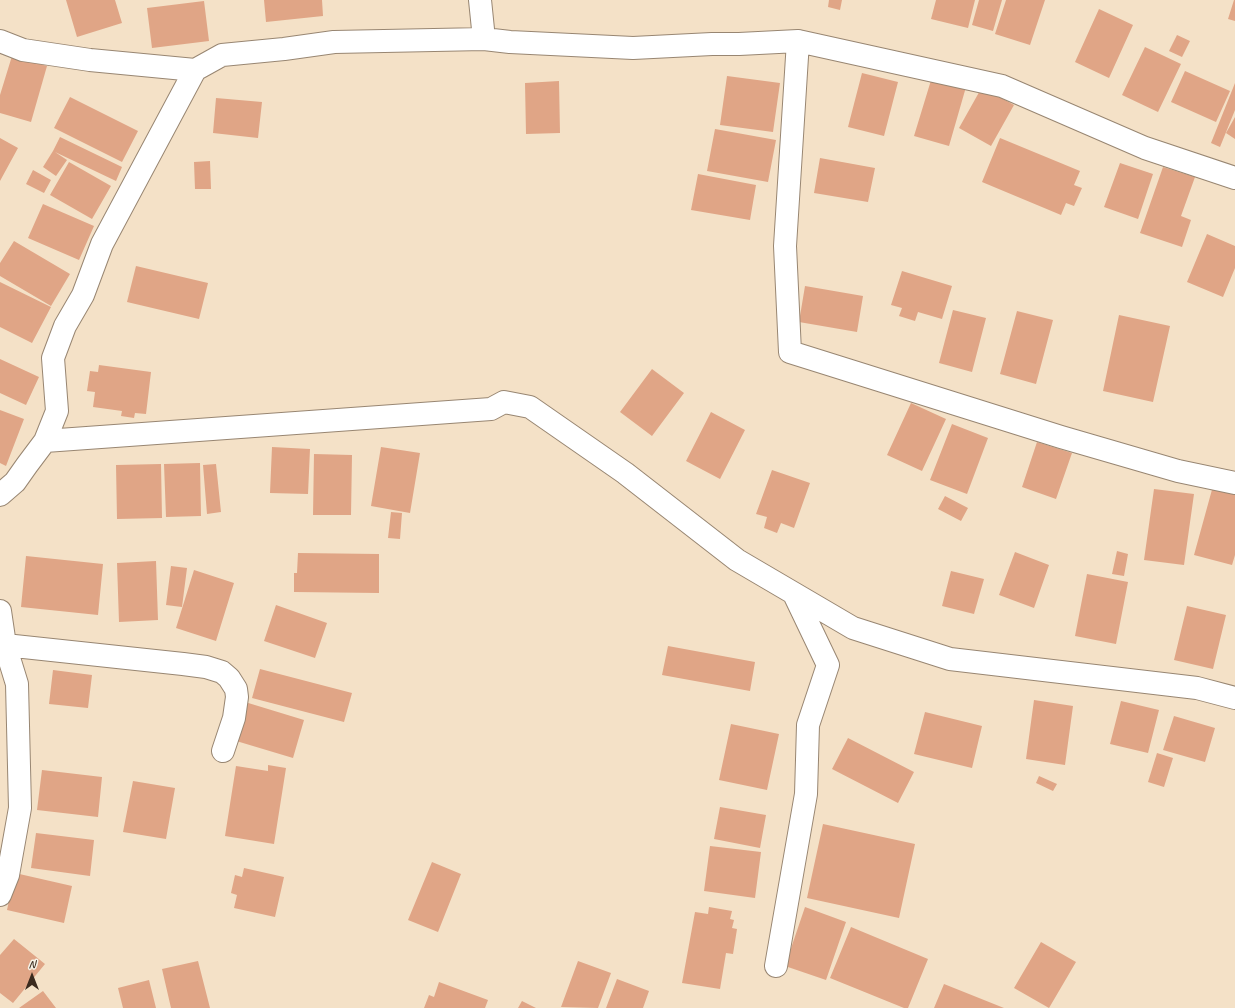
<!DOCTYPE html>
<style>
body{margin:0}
#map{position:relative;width:1235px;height:1008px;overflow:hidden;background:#f4e1c7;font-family:Caveat,sans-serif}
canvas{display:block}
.north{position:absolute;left:12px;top:956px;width:40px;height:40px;-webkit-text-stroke:3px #f7f3e8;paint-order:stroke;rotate:0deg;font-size:11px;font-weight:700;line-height:16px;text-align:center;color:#3b2a1e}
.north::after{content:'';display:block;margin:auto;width:14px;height:18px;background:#3b2a1e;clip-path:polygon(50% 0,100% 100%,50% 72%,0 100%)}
</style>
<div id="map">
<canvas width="1235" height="1008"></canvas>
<div class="north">N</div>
</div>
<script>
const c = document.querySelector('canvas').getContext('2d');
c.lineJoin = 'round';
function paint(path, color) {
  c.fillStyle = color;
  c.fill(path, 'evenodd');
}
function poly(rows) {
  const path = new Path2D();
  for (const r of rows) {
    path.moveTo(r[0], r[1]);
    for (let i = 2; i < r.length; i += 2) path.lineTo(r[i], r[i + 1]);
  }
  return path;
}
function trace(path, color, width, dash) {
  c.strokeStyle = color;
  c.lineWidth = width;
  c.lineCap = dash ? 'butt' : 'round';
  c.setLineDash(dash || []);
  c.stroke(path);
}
paint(poly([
 [66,0,115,0,122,23,77,37],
 [264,0,322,0,323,16,266,22],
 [829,0,842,0,840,10,828,7],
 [936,0,975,0,968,28,931,19],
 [979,0,1002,0,993,31,972,25],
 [1006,0,1045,0,1030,45,995,34],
 [1234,0,1235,0,1235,21,1228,19],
 [204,1,209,41,152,48,147,8],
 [1099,9,1133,25,1109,78,1075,62],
 [1177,35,1190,41,1182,57,1169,51],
 [1145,47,1181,64,1158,112,1122,95],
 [12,56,47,66,31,122,0,113,0,95],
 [1185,71,1230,91,1216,122,1171,102],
 [862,73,898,82,884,136,848,127],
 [727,76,780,83,773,132,720,125],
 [932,77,966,87,949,146,914,136],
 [559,81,560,133,526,134,525,83],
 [1235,83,1235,110,1220,147,1211,143],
 [982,87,1014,105,991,146,959,128],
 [70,97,138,131,122,162,54,128],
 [216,98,262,102,258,138,213,133],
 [1235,117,1235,139,1226,133],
 [715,129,776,140,768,182,707,171],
 [60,137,122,167,116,181,55,152,67,160,56,176,43,167,53,151],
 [0,138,18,148,0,181],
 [1000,138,1080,171,1074,185,1082,188,1074,206,1066,203,1061,215,982,182],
 [820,158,875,168,868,202,814,193],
 [210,161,211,189,195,189,194,162],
 [69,162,111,186,92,219,50,195],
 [1120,163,1153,174,1138,219,1104,207],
 [1163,167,1195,177,1181,216,1191,220,1182,247,1140,233],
 [33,170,51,180,44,193,26,184],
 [698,174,756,185,750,220,691,210],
 [43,204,94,226,79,260,28,238],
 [1207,234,1235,246,1235,268,1223,297,1187,282],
 [14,241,70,274,51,306,0,276,0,263],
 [136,266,208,283,199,319,127,302],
 [902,271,952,286,942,319,918,312,915,321,899,316,902,308,891,305],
 [0,282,51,307,32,343,0,327],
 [805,286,863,296,857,332,799,322],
 [953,310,986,318,972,372,939,363],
 [1017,311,1053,320,1036,384,1000,374],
 [1119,315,1170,326,1153,402,1103,391],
 [0,359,39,377,26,405,0,393],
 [99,365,151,372,146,414,135,413,134,418,121,416,122,411,93,407,95,392,87,391,90,371,98,372],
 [652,369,684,393,652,436,620,412],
 [911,403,946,419,922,471,887,455],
 [0,410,24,419,6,466,0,463],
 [711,412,745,430,720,479,686,461],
 [952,424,988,438,967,494,930,480],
 [1037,442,1072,453,1056,499,1022,487],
 [272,447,310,449,308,494,270,493],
 [381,447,420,453,410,513,371,506],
 [314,454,352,455,351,515,313,515],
 [200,463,201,516,166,517,164,464],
 [161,464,162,518,117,519,116,465],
 [216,464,221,512,207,514,203,465],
 [772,470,810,483,794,528,781,523,777,533,764,528,767,517,756,514],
 [1213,486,1235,492,1235,555,1232,565,1194,555],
 [1154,489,1194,494,1184,565,1144,560],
 [945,496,968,508,961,521,938,509],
 [391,512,402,513,400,539,388,538],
 [1117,551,1128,554,1124,576,1112,574],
 [1015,552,1049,565,1034,608,999,595],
 [298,553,379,554,379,593,294,592,294,573,297,573],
 [26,556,103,564,98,615,21,607],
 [156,561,158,620,119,622,117,563],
 [171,566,187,568,182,607,166,605],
 [194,570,234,583,216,641,176,628],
 [951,571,984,579,974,614,942,606],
 [1087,574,1128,582,1116,644,1075,636],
 [276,605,327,623,315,658,264,641],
 [1187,606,1226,615,1213,669,1174,660],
 [668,646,755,662,750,691,662,675],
 [260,669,352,693,344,722,252,698],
 [53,670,92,675,88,708,49,704],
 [1034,700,1073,706,1065,765,1026,759],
 [1121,701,1159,710,1148,753,1110,744],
 [245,702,304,720,293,758,233,740],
 [925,712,982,726,972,768,914,754],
 [1174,716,1215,728,1205,762,1163,750],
 [731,724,779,734,767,790,719,780],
 [848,738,914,772,898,803,832,769],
 [1157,753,1173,758,1164,787,1148,782],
 [268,765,286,768,274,844,225,836,236,766,268,771],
 [42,770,102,777,98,817,37,810],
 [1039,776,1057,784,1053,791,1036,783],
 [133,781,175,788,166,839,123,832],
 [720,807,766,815,760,848,714,839],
 [823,824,915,844,899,918,807,898],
 [36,833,94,840,90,876,31,868],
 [710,846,761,852,755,898,704,891],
 [432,862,461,874,438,932,408,920],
 [244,868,284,877,275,917,234,908,237,895,231,893,235,875,242,877],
 [15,873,72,886,64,923,7,910],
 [709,907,732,911,730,919,734,920,732,928,737,929,733,954,726,953,720,989,682,983,695,912,708,914],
 [805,907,846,922,826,980,785,966],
 [851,927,928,959,908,1008,904,1008,830,978],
 [14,939,45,964,13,1003,0,993,0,955],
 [1041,942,1076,962,1049,1008,1014,988],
 [198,961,210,1008,171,1008,162,969],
 [578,961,611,973,598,1008,561,1007],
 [617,979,649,991,643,1008,606,1008],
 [149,980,156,1008,123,1008,118,988],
 [439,982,488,1000,485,1008,424,1008,429,995,434,997],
 [944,984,1004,1008,934,1008],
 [43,991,56,1008,19,1008],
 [522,1001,536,1008,518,1008]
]), '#e0a586');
const minor = poly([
 [480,0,484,39],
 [0,41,23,50,90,60,195,70,222,55,284,49,334,42,484,39,510,42,633,48,712,44,739,44,798,41,1002,86,1145,148,1235,178],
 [798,41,785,246,790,352,1061,437,1178,471,1235,483],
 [45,441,491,409,504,402,530,407,625,473,737,560,853,628,950,659,1197,688,1235,698],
 [0,495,15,482,27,465,45,441,57,411,53,358,65,326,83,295,102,244,195,70],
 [0,611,5,645,17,684,20,808,8,875,0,895],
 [5,645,183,664,206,667,222,672,229,678,236,689,237,697,234,718,223,751],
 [776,966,806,794,808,725,828,665,794,594]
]);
trace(minor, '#988672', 24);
trace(minor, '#fff', 22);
</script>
